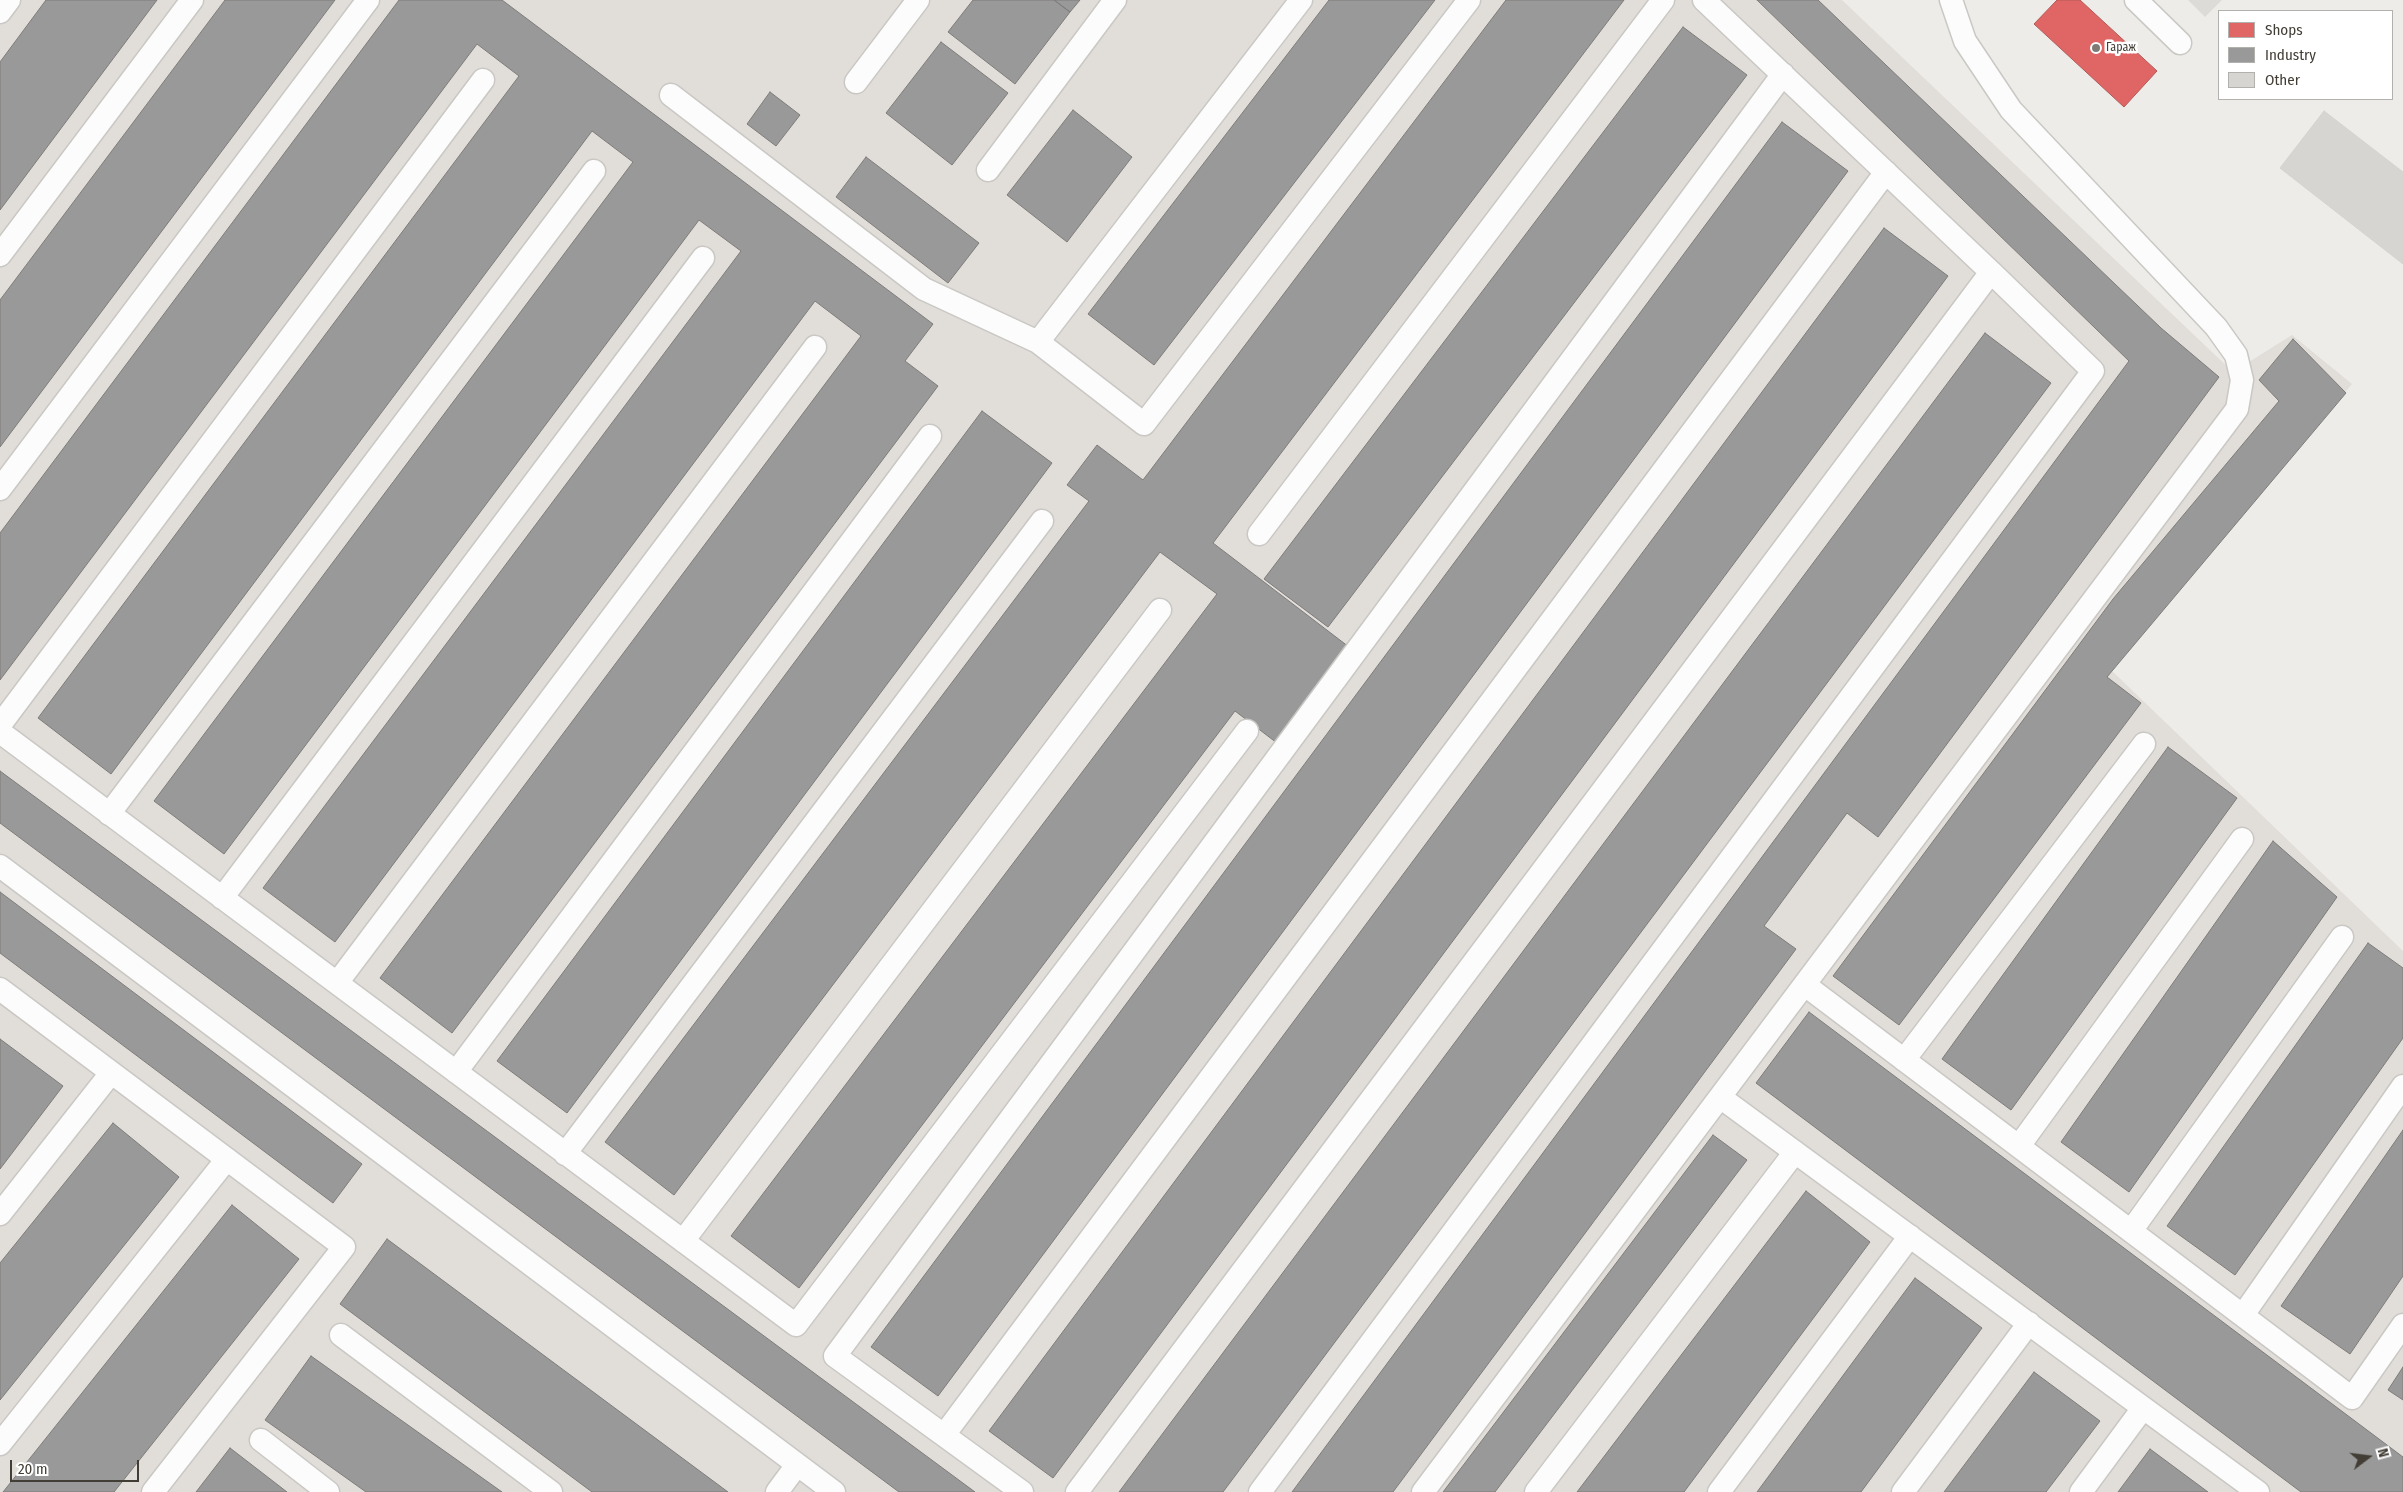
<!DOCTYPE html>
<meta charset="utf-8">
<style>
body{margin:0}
#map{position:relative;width:2403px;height:1492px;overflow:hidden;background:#edece8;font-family:"Fira Sans Condensed",sans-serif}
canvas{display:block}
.legend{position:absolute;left:2218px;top:10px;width:175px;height:90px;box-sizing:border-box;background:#fff;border:1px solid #b3b1ae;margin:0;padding:6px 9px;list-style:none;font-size:15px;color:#423d35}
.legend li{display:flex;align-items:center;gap:10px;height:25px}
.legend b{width:25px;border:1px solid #b3b1ae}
.north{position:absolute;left:2343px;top:1432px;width:50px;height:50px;-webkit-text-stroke:4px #fff;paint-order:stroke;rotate:75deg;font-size:14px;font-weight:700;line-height:20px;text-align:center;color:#423d35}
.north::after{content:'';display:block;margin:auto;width:18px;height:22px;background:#423d35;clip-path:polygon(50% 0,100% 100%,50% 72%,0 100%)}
.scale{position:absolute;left:10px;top:1460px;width:129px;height:22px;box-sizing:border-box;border:2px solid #423d35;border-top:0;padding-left:6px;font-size:15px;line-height:18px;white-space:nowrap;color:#423d35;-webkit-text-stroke:4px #fff;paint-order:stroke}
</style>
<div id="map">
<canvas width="2403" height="1492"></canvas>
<ul class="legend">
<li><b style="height:14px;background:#e06666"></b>Shops</li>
<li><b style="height:14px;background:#999"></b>Industry</li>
<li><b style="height:14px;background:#d7d5d1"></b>Other</li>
</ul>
<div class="north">N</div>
<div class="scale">20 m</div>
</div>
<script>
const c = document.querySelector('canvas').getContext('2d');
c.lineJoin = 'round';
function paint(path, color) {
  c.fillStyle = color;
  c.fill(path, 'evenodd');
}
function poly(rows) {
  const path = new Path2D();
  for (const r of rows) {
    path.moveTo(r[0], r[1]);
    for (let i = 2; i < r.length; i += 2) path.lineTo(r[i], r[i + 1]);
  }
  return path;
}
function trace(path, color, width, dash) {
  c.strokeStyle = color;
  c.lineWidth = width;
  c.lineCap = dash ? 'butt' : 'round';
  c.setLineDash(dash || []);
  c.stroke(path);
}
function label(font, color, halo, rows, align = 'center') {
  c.font = font + ' "Fira Sans Condensed",sans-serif';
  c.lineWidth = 5;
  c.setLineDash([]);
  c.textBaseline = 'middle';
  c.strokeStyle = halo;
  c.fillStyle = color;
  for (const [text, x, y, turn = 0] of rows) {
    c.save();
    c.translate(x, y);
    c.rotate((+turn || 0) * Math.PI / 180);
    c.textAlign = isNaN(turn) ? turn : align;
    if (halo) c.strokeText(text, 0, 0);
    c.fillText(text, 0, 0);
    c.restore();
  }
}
paint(poly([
 [0,0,1842,0,2233,372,2292,335,2352,384,2110,669,2403,951,2403,1492,0,1492]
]), '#e1ddd9');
paint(poly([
 [2188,0,2222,0,2205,17]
]), '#dddbd8');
const shops = poly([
 [2057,0,2080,0,2157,71,2124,107,2034,24,2057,0]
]);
paint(shops, '#e06666');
trace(shops, '#b15a57', 1);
const industry = poly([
 [46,0,157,0,0,210,0,62,46,0],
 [225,0,335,0,0,447,0,300,225,0],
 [399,0,502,0,933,324,905,361,938,386,452,1033,380,978,861,336,815,301,335,942,263,888,741,251,699,220,224,854,154,801,633,162,592,131,111,774,38,718,519,76,477,44,0,680,0,533,399,0],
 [973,0,1054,0,1070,12,1015,84,948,32,973,0],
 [1054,0,1080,0,1070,12,1054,0],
 [1329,0,1435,0,1154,365,1088,314,1329,0],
 [1506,0,1624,0,1213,543,1349,647,1277,743,1235,711,799,1288,731,1236,1217,594,1160,552,674,1195,605,1142,1089,501,1067,485,1097,445,1143,480,1506,0],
 [1757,0,1818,0,2161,328,2219,377,1878,837,1847,813,1764,926,1796,949,1393,1492,1292,1492,2129,361,1757,0],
 [1683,27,1747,75,1328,627,1264,579,1683,27],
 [941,42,1008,93,952,165,886,113,941,42],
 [770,92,800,115,776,146,747,124,770,92],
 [1073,110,1132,157,1067,242,1007,195,1073,110],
 [1782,122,1848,171,938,1396,871,1347,1782,122],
 [866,157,979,243,948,283,836,197,866,157],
 [1884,228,1948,276,1053,1478,989,1431,1884,228],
 [1985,333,2051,383,1223,1492,1119,1492,1985,333],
 [2293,339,2346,393,2107,677,2141,703,1899,1025,1833,976,2113,599,2279,401,2259,380,2293,339],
 [982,411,1052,463,567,1113,497,1061,982,411],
 [2168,747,2237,798,2011,1110,1942,1059,2168,747],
 [0,771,975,1492,899,1492,0,823,0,771],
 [2273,841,2337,897,2129,1192,2061,1142,2273,841],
 [0,892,362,1164,333,1203,0,953,0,892],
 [2368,943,2403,968,2403,1038,2235,1275,2167,1226,2368,943],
 [1809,1012,2403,1457,2403,1492,2301,1492,1756,1083,1809,1012],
 [0,1039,63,1086,0,1169,0,1039],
 [113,1123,179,1177,0,1400,0,1263,113,1123],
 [2403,1130,2403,1276,2350,1354,2281,1306,2403,1130],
 [1713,1135,1747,1160,1495,1492,1443,1492,1713,1135],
 [1806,1191,1870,1242,1684,1492,1577,1492,1806,1191],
 [232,1205,299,1259,114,1492,3,1492,232,1205],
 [387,1239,728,1492,592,1492,340,1304,387,1239],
 [1915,1278,1982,1328,1861,1492,1757,1492,1915,1278],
 [311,1356,502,1492,366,1492,265,1420,311,1356],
 [2403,1367,2403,1400,2388,1390,2403,1367],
 [2034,1372,2100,1421,2046,1492,1944,1492,2034,1372],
 [230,1448,287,1492,196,1492,230,1448],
 [2150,1449,2208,1492,2118,1492,2150,1449]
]);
paint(industry, '#999');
trace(industry, '#7f7d7b', 1);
const building = poly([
 [2324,111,2403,172,2403,264,2280,168,2324,111]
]);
paint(building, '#d7d5d1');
trace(building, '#d5d3ce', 1);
const lane = poly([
 [1301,0,1038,342,1144,424,1469,0],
 [2136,0,2180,43],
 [0,12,9,0],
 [856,82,918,0],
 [671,95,924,289,1038,342],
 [988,170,1115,0],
 [0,255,192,0],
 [0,489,368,0],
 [1259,534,1663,0],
 [0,725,483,80],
 [0,732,796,1325,1247,731],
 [109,814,594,171],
 [0,866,834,1492],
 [222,898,703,258],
 [337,983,815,347],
 [1805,985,2352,1398,2403,1325],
 [0,989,344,1247,153,1492],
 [1904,1060,2144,744],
 [456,1072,930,436],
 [1720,1097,2258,1492],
 [2019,1146,2242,839],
 [565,1154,1042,521],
 [0,1214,111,1073],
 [2131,1231,2342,937],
 [683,1241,1160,610],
 [2243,1315,2403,1086],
 [341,1335,551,1492],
 [944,1435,1886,172],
 [261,1440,328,1492],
 [0,1444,227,1159],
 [777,1492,797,1465],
 [1022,1492,835,1356,1783,74],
 [1077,1492,1991,272,1704,0],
 [1260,1492,2093,371,1991,272],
 [1423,1492,2237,409,2242,380,2236,355,2216,327,2011,110,1965,41,1951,0],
 [1536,1492,1795,1152],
 [1719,1492,1910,1236],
 [1903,1492,2029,1323],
 [2081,1492,2143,1408]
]);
trace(lane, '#cac8c4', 25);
trace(lane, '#fcfcfc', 22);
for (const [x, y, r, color] of [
 [2096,48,5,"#7e7a74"]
]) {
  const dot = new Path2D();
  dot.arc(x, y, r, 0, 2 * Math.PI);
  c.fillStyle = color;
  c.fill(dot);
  trace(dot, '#fff', 2);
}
label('12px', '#423d35', '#fff', [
 ["Гараж",2106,48]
], 'left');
</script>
